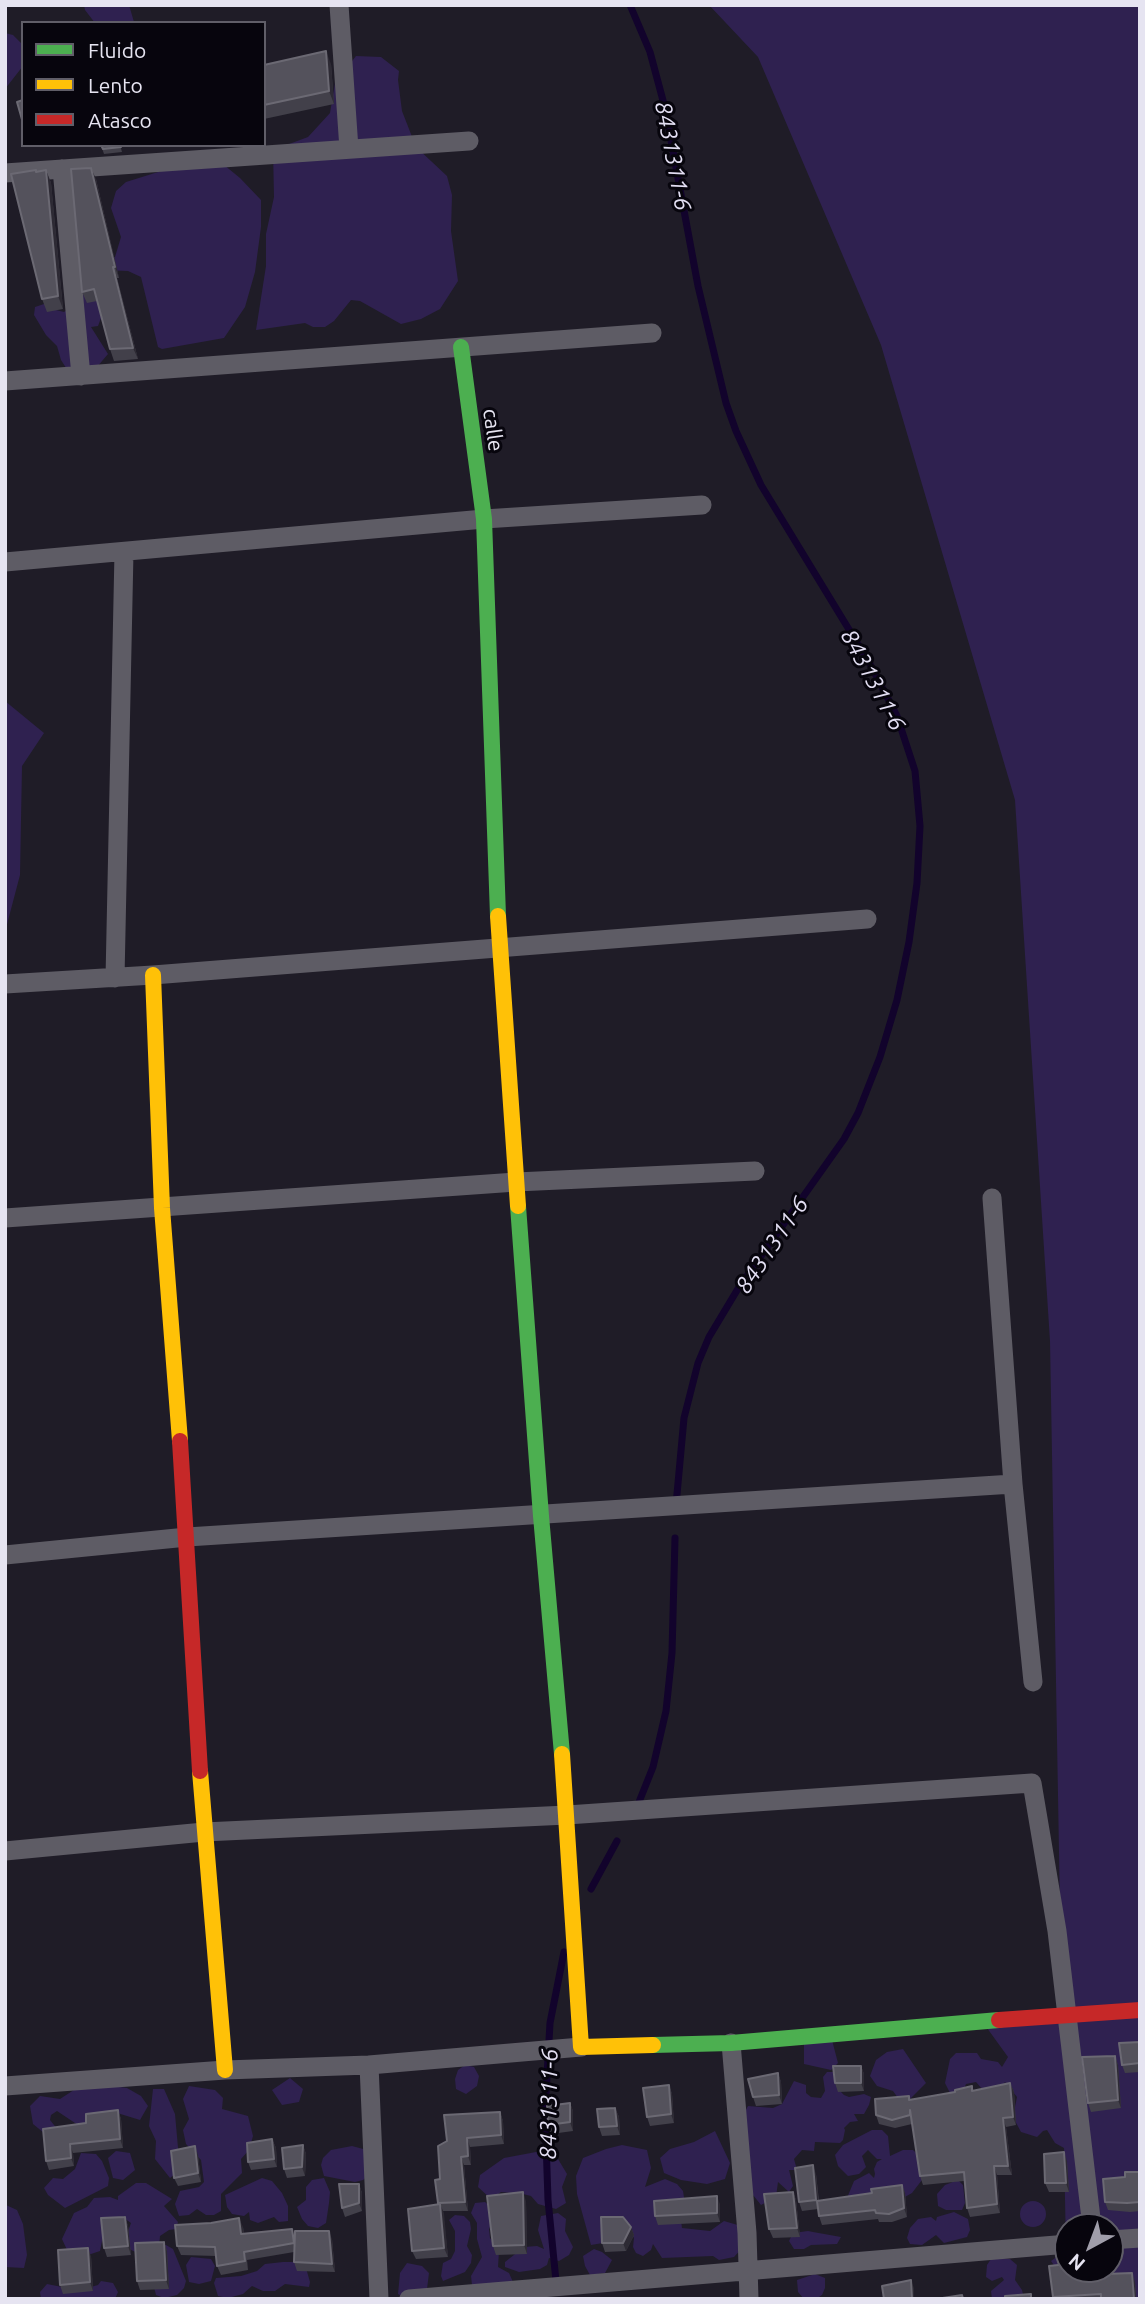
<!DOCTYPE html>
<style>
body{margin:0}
#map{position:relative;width:1145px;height:2304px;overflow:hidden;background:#1f1c27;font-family:Ubuntu,sans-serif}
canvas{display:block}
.frame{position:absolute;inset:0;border:7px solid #e6e4f1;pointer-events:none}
.legend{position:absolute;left:21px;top:21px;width:245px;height:126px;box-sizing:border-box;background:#07050d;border:2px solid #605e68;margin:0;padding:9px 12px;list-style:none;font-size:21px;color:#e6e4f1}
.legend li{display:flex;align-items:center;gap:14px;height:35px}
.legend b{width:35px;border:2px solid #605e68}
.north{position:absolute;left:1054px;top:2213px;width:70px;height:70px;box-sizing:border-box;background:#07050d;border:2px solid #605e68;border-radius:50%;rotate:221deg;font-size:19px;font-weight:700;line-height:28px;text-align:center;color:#e6e4f1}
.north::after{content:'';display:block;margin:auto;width:24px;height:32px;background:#a09eaa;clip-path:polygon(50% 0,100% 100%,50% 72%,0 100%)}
</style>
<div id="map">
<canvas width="1145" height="2304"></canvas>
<div class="frame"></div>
<ul class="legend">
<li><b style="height:9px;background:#4caf50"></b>Fluido</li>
<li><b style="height:9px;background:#ffc107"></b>Lento</li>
<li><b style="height:9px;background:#c62828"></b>Atasco</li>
</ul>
<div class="north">N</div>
</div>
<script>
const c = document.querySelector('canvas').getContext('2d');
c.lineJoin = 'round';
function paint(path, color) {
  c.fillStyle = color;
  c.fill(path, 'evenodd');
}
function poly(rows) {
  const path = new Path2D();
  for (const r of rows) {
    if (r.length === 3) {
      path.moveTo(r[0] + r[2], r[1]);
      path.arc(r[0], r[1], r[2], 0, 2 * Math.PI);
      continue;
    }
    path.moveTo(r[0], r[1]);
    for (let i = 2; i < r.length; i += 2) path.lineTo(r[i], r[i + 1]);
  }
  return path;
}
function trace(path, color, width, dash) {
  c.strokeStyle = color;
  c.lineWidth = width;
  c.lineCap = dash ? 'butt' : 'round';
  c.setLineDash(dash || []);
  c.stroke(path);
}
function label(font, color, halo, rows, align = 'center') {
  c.font = font + ' Ubuntu,sans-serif';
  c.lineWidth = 6;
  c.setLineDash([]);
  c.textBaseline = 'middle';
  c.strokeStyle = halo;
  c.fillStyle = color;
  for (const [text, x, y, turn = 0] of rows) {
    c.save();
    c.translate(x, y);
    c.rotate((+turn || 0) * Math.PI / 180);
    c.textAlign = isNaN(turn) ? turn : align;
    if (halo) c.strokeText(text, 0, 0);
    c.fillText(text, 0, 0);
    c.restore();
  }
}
paint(poly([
 [84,5,129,5,134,22,95,23,85,10],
 [709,5,1140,5,1140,2299,1067,2299,1058,2271,1051,2261,1066,2250,1064,2148,1055,2143,1047,2130,1043,2131,1037,2137,1021,2132,1013,2117,1017,2097,1005,2082,1003,2085,983,2090,976,2082,966,2084,961,2096,951,2095,945,2083,950,2059,956,2053,977,2053,981,2059,998,2062,1002,2067,1008,2057,987,2028,1062,2023,1050,1341,1015,800,881,345,758,57],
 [1068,2227,1110,2227,1110,2269,1068,2269],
 [5,33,13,35,23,45,23,66,5,89],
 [356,56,381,57,399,71,398,80,402,111,416,147,447,176,452,195,451,231,458,281,440,309,421,319,401,324,360,301,351,300,334,321,325,327,313,327,305,323,256,330,266,266,266,234,274,197,273,150,308,137,330,113,335,83],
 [218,160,240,178,261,200,261,227,255,272,245,307,224,338,162,349,158,347,141,277,128,271,105,270,101,318,98,326,91,327,108,354,91,374,70,374,61,360,57,346,46,335,34,315,35,307,47,303,56,310,64,312,68,309,99,262,115,257,121,237,111,208,116,191,126,182,187,163],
 [5,701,44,733,22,766,20,875,5,932],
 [832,2040,838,2063,831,2070,804,2064,804,2044],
 [903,2049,926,2083,910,2099,898,2098,893,2091,877,2086,870,2076,876,2060,887,2052],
 [465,2065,474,2067,479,2076,477,2086,466,2094,456,2089,455,2079,458,2070],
 [827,2072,834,2072,839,2090,844,2095,849,2097,864,2094,871,2097,869,2105,864,2114,854,2114,858,2121,850,2122,844,2128,845,2130,843,2140,840,2143,815,2142,814,2151,802,2150,794,2159,797,2170,789,2170,793,2186,789,2192,778,2182,776,2197,761,2205,753,2195,740,2121,748,2106,773,2108,782,2104,794,2081,806,2085,806,2093,811,2097,821,2098,825,2091,823,2077],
 [290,2078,303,2089,299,2102,282,2105,272,2090],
 [111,2086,127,2088,141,2096,148,2106,140,2120,114,2112,95,2124,78,2125,57,2111,51,2115,50,2120,58,2130,49,2137,33,2124,30,2106,40,2096,60,2099,77,2088],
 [189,2086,215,2090,223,2098,222,2109,248,2116,253,2136,249,2150,241,2159,242,2173,221,2194,221,2211,214,2215,206,2215,197,2209,189,2215,179,2216,175,2204,180,2191,199,2187,204,2182,201,2160,186,2144,183,2130,189,2119,183,2099],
 [153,2089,164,2089,175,2114,180,2170,170,2178,155,2159,156,2141,149,2126],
 [872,2130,882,2130,888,2136,890,2156,903,2150,913,2150,925,2161,925,2176,912,2193,903,2198,879,2188,879,2202,847,2198,854,2181,869,2173,874,2178,875,2174,874,2169,877,2162,882,2159,877,2159,868,2150,862,2156,866,2167,859,2174,848,2176,838,2166,835,2155,843,2145],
 [715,2131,730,2163,725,2179,707,2184,681,2180,664,2173,660,2158,670,2149,694,2142],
 [622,2145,647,2150,651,2168,645,2187,665,2179,677,2184,683,2191,685,2204,680,2213,682,2228,710,2231,724,2221,741,2226,745,2245,734,2257,719,2260,713,2256,662,2258,653,2244,651,2250,643,2256,636,2253,633,2247,634,2238,627,2228,603,2243,591,2245,577,2194,576,2176,583,2158,606,2149],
 [352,2146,378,2153,381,2165,363,2180,355,2182,324,2176,321,2165,323,2158,331,2150],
 [552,2149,567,2174,562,2187,566,2203,556,2209,538,2204,531,2196,523,2194,501,2192,491,2199,478,2187,480,2175,504,2158],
 [116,2151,130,2153,135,2170,123,2180,113,2178,108,2158],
 [81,2153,96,2154,102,2161,109,2178,108,2186,65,2208,48,2195,44,2188,53,2178,63,2179,75,2169],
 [262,2178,272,2181,282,2193,288,2206,288,2221,279,2222,274,2217,258,2223,250,2220,249,2212,244,2216,232,2214,227,2207,225,2195],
 [324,2178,330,2192,329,2203,326,2223,318,2228,308,2226,302,2219,297,2207,306,2200,306,2187,312,2180],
 [958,2180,963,2185,965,2203,962,2210,946,2210,938,2206,937,2194,945,2185],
 [136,2183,146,2183,172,2199,164,2206,178,2222,176,2229,169,2230,160,2236,159,2247,144,2256,127,2248,126,2237,131,2223,124,2218,103,2236,100,2251,88,2255,68,2252,62,2239,74,2213,87,2207,94,2198,110,2197,118,2200,118,2196],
 [1033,2214,13],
 [485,2202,495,2211,495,2217,489,2229,490,2238,499,2251,498,2267,509,2273,513,2282,472,2285,471,2276,482,2257,477,2239,477,2223,471,2213,475,2203],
 [6,2205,17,2210,23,2224,27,2255,24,2268,5,2267],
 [954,2212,968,2219,970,2230,967,2237,944,2243,936,2235,922,2245,910,2244,907,2238,910,2228,918,2219,931,2217,936,2221,937,2217],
 [558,2213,566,2219,565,2231,573,2247,569,2255,559,2261,549,2258,547,2265,540,2269,519,2272,505,2267,505,2262,524,2247,537,2246,544,2249,538,2230,541,2216],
 [455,2215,464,2216,470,2222,471,2229,467,2246,472,2255,471,2263,465,2272,443,2281,441,2276,443,2263,451,2259,455,2251,455,2231,449,2220],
 [808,2231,813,2232,841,2237,837,2244,811,2245,804,2249,794,2249,789,2241,793,2233],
 [166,2245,173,2249,186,2281,184,2288,177,2295,164,2298,156,2295,154,2287,160,2246],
 [594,2249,602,2252,612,2260,605,2273,590,2275,585,2266,583,2256],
 [191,2257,211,2259,215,2266,211,2281,199,2284,189,2282,186,2265],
 [1000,2258,1010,2259,1017,2265,1015,2280,1022,2290,1024,2299,992,2299,991,2291,1004,2280,1002,2277,992,2281,986,2277,987,2265,991,2259],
 [283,2262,294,2262,306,2268,310,2282,309,2287,285,2284,275,2291,263,2291,252,2286,243,2294,228,2298,218,2296,214,2283,216,2278,241,2276,257,2271,265,2264],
 [407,2263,422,2266,429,2273,427,2289,407,2299,398,2294,400,2273],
 [815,2274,825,2278,825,2288,822,2295,816,2299,804,2299,798,2292,797,2280],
 [101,2281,113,2283,118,2292,115,2299,41,2299,40,2292,47,2284,72,2289,87,2288,98,2285]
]), '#2f2150');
trace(poly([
 [630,5,650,52,665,108,698,286,726,403,736,431,761,485,870,664,897,716,915,771,920,826,917,883,909,942,897,1000,880,1057,858,1113,844,1139,739,1287,709,1337,698,1363,684,1418,676,1505],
 [637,1807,653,1767,666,1711,672,1653,675,1538],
 [591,1889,617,1841],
 [556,2281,548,2200,545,2111,550,2023,564,1952]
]), '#12032c', 7);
trace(poly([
 [339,5,349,149],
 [62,169,81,376],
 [5,173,469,141],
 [5,381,652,333],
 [5,562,484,519,702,505],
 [115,978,124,552],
 [5,984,153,975,867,919],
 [992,1198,1013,1484,1033,1682],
 [5,1218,516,1182,755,1171],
 [5,1555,187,1537,1013,1484],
 [5,1851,204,1832,567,1815,1032,1783,1057,1931,1092,2227],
 [731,2043,747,2233,749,2299],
 [369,2065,581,2047],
 [5,2086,225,2070,369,2065,379,2299],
 [1110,2240,1140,2238],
 [409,2299,1068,2244]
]), '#5e5c65', 19);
trace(poly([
 [461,347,484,519,498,916],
 [518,1206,541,1516,562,1754],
 [653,2045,731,2043,999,2020]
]), '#4caf50', 16);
trace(poly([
 [498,916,518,1206],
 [153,975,162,1208,180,1441],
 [562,1754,581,2047,653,2045],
 [200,1771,225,2070]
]), '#ffc107', 16);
trace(poly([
 [180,1441,200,1771],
 [999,2020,1140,2010]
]), '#c62828', 16);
paint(poly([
 [331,64,334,104,264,119,264,65],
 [101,145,120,145,122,152,104,154],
 [46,170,51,183,63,309,47,312,42,299,37,172],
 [96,179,119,278,117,278,138,359,114,361,110,349,97,301,87,303,82,292],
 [1140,2042,1140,2072,1125,2073,1122,2065],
 [1115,2056,1118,2065,1121,2108,1091,2112,1088,2103],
 [861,2066,864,2074,864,2091,838,2092,835,2083],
 [778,2073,781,2082,782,2104,756,2106,753,2097],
 [1010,2083,1014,2092,1016,2125,1006,2127,1012,2175,997,2175,1000,2213,970,2217,967,2208,964,2181,923,2185,920,2176,912,2124,895,2128,879,2124,876,2115,909,2096,911,2100,955,2092,972,2086,974,2091],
 [669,2085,672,2094,674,2123,650,2126,647,2117],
 [570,2103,573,2111,573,2131,551,2134,548,2125],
 [615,2108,619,2117,620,2135,602,2136,599,2127],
 [118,2110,121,2119,123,2148,73,2153,74,2166,49,2170,46,2161,86,2123],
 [500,2112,503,2121,504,2144,470,2147,471,2165,464,2165,468,2211,443,2211,448,2257,416,2259,412,2251,438,2205,438,2203,440,2179,438,2146],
 [272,2139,276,2148,277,2167,251,2170,248,2162],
 [303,2145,306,2154,305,2176,287,2178,284,2169],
 [198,2155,201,2182,178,2186,174,2178],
 [1067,2161,1069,2192,1049,2192,1045,2183],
 [1140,2172,1140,2211,1130,2212,1108,2210,1105,2202,1125,2177],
 [816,2174,819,2201,872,2193,902,2185,905,2193,907,2217,892,2222,879,2222,878,2219,822,2225,819,2216,818,2209,802,2211,799,2202],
 [359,2184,362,2193,362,2211,345,2217,342,2208],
 [793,2192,796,2200,800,2237,773,2238,769,2229],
 [526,2201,527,2254,496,2255,493,2246],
 [720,2204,720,2222,658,2225,655,2216],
 [125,2217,128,2226,131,2255,107,2257,104,2248],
 [243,2227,244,2234,295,2236,332,2239,335,2272,297,2271,294,2262,294,2252,247,2260,248,2270,221,2275,217,2266,216,2256,181,2255,177,2246],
 [631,2227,634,2235,626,2251,605,2252,602,2243],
 [164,2242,167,2251,169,2289,140,2290,137,2281],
 [91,2256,93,2291,63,2294,60,2285],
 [1049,2266,1068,2269,1079,2269,1080,2275,1135,2282,1136,2299,1053,2299]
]), '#42404a');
paint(poly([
 [326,51,331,64,334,104,329,91],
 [91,168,96,179,119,278,115,267],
 [46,170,51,183,63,309,58,296],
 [113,267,117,278,138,359,133,348],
 [1115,2056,1118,2065,1121,2108,1118,2100],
 [861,2066,864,2074,864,2091,861,2083],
 [778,2073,781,2082,782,2104,779,2095],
 [1010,2083,1014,2092,1016,2125,1013,2117],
 [669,2085,672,2094,674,2123,671,2114],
 [570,2103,573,2111,573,2131,570,2122],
 [615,2108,619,2117,620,2135,617,2126],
 [118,2110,121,2119,123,2148,120,2139],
 [500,2112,503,2121,504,2144,501,2135],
 [1003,2118,1006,2127,1012,2175,1008,2166],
 [467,2138,470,2147,471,2165,468,2156],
 [272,2139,276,2148,277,2167,274,2159],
 [70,2144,73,2153,74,2166,71,2158],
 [303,2145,306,2154,305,2176,302,2167],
 [195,2146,198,2155,201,2182,198,2173],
 [1064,2152,1067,2161,1069,2192,1066,2183],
 [461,2157,464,2165,468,2211,465,2202],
 [813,2165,816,2174,819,2209,816,2200],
 [994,2166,997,2175,1000,2213,997,2204],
 [359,2184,362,2193,362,2211,359,2203],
 [902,2185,905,2193,907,2217,904,2208],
 [523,2192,526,2201,527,2254,524,2245],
 [793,2192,796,2200,800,2237,797,2228],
 [717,2196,720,2204,720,2222,717,2213],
 [440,2204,444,2213,448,2257,444,2248],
 [125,2217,128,2226,131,2255,128,2246],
 [239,2218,243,2227,245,2243,241,2234],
 [631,2227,634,2235,626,2251,623,2243],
 [329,2231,332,2239,335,2272,332,2264],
 [164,2242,167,2251,169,2289,166,2280],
 [88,2248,91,2256,93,2291,90,2282],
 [1132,2273,1135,2282,1136,2299,1134,2299],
 [911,2280,914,2288,914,2299,912,2299]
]), '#2d2a34');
const building = poly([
 [326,51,329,91,264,105,264,65,326,51],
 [23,100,23,123,17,102,23,100],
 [101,145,120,145,121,147,103,149,101,145],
 [91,168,115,267,113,267,133,348,110,349,94,289,82,292,71,169,91,168],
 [36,170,36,172,46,170,58,296,42,299,11,174,36,170],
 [1140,2042,1140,2063,1122,2065,1119,2043,1140,2042],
 [1115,2056,1118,2100,1088,2103,1082,2057,1115,2056],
 [833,2066,861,2066,861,2083,835,2083,833,2066],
 [778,2073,779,2095,753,2097,748,2079,778,2073],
 [1010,2083,1013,2117,1003,2118,1008,2166,994,2166,997,2204,967,2208,964,2172,920,2176,910,2110,910,2115,892,2120,876,2115,875,2099,909,2096,909,2100,955,2092,955,2090,972,2086,972,2091,1010,2083],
 [669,2085,671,2114,647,2117,643,2088,669,2085],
 [570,2103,570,2122,548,2125,547,2106,570,2103],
 [615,2108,617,2126,599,2127,597,2109,615,2108],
 [118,2110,120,2139,70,2144,71,2158,46,2161,43,2129,86,2123,86,2114,118,2110],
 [500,2112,501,2135,467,2138,468,2156,461,2157,465,2202,438,2203,435,2180,440,2179,438,2146,447,2141,444,2115,500,2112],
 [272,2139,274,2159,248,2162,247,2143,272,2139],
 [303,2145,302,2167,284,2169,282,2148,303,2145],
 [195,2146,198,2173,174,2178,171,2151,195,2146],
 [1064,2152,1066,2183,1045,2183,1044,2154,1064,2152],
 [813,2165,816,2200,799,2202,795,2168,813,2165],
 [1125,2172,1140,2172,1140,2202,1127,2203,1105,2202,1103,2179,1125,2177,1125,2172],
 [339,2184,359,2184,359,2203,342,2208,339,2184],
 [902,2185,904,2208,889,2214,876,2213,875,2210,819,2216,817,2201,872,2193,871,2189,902,2185],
 [523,2192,524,2245,493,2246,487,2196,523,2192],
 [793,2192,797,2228,769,2229,764,2194,793,2192],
 [717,2196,717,2213,655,2216,654,2201,717,2196],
 [440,2204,444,2248,412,2251,408,2209,440,2204],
 [125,2217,128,2246,104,2248,101,2218,125,2217],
 [601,2217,623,2217,631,2227,623,2243,602,2243,601,2217],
 [239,2218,241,2234,292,2229,294,2243,244,2252,245,2261,217,2266,215,2247,177,2246,175,2225,211,2223,239,2218],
 [295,2231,329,2231,332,2264,294,2262,295,2231],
 [164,2242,166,2280,137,2281,135,2243,164,2242],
 [88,2248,90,2282,60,2285,58,2250,88,2248],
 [1068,2264,1068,2269,1077,2269,1078,2275,1132,2273,1134,2299,1101,2299,1101,2294,1053,2297,1049,2266,1068,2264],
 [911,2280,912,2299,884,2299,882,2286,911,2280],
 [1031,2294,1031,2299,1005,2299,1005,2296,1031,2294],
 [962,2295,963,2299,936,2299,962,2295]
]);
paint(building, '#54525c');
trace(building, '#6b6973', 2);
label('21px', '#e6e4f1', '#07050d', [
 ["calle",493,430,82]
]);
label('italic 23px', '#e3dff3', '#07050d', [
 ["8431311-6",673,156,79],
 ["8431311-6",873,680,62],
 ["8431311-6",772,1245,-56],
 ["8431311-6",549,2104,-89]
]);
</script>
